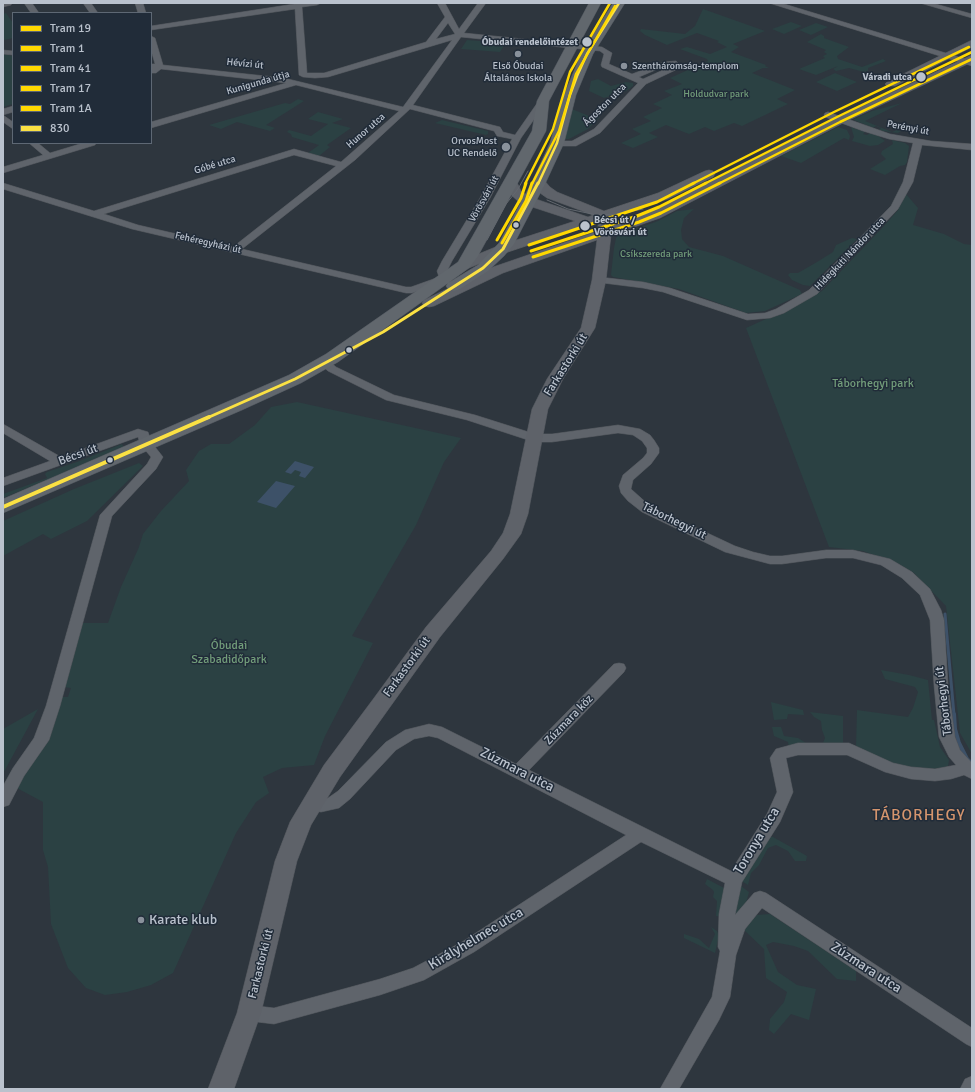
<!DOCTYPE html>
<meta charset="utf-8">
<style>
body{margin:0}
#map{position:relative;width:975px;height:1092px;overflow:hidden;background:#2e363e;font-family:Signika,sans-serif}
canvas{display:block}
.frame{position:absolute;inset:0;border:4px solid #bac2cd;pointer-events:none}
.legend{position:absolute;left:12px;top:12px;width:140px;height:132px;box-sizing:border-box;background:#212c39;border:1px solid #5e6874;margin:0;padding:5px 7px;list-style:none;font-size:12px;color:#bac2cd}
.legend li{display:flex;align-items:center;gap:8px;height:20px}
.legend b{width:20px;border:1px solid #5e6874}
</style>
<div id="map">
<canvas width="975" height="1092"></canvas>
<div class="frame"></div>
<ul class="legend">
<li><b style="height:5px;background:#ffd800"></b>Tram 19</li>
<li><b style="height:5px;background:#ffd800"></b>Tram 1</li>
<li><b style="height:5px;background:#ffd800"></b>Tram 41</li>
<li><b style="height:5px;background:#ffd800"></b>Tram 17</li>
<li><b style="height:5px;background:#ffd800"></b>Tram 1A</li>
<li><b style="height:5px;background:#fbe143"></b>830</li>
</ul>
</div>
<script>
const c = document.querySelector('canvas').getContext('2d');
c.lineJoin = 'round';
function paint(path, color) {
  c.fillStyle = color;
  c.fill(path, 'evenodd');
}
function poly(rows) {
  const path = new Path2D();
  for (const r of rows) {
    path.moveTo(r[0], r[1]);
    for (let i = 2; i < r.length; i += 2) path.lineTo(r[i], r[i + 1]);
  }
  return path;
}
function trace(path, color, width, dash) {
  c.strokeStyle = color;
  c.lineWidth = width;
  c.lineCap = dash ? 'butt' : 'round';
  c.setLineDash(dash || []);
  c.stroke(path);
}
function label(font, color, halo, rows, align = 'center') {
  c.font = font + ' Signika,sans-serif';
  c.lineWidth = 3;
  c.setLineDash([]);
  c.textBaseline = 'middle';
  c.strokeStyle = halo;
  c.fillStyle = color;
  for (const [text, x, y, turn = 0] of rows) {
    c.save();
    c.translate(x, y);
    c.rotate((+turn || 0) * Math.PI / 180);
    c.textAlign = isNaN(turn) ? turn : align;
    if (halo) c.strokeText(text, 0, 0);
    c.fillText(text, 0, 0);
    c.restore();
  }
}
paint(poly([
 [703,9,765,31,733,44,739,47,731,52,766,65,765,66,769,68,763,68,752,73,795,90,777,99,788,104,742,126,734,123,714,131,705,127,689,134,666,125,649,133,658,137,633,148,621,143,641,134,632,129,651,121,643,117,662,108,653,104,672,95,664,91,682,84,670,78,708,61,707,59,680,49,687,47,710,54,727,47,717,42,719,41,697,33,667,45,645,35,640,31,641,29,685,34,695,26],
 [6,13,13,23,13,38,4,40,3,14],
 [791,22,802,26,784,34,772,29],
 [816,23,828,27,811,35,799,30],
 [821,34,824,36,824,38,849,47,837,56,838,59,862,67,883,59,886,61,868,68,868,71,864,72,849,68,836,71,833,69,838,66,816,75,799,69,825,58,823,56,827,54,824,52,826,50,807,42],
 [467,40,480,41,505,44,500,52,461,49],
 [3,54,13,56,13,104,3,107],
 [835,73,857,82,837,91,816,82],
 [598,79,611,86,626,82,633,83,633,86,626,91,604,98,589,91,591,81],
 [298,99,304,101,266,125,275,128,270,131,237,122,221,129,209,125,285,103,290,104],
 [902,103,865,121,892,132,897,130,901,131,898,133,883,131,879,130,881,128,876,126,873,128,854,120,854,119,872,111],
 [572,109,589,116,594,114,600,117,588,129,569,139,565,139],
 [318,112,343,119,332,123,351,128,327,145,330,147,319,156,308,153,319,145,292,137,291,134,287,132,289,130,311,136,328,124,308,119],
 [442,120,488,131,488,134,486,135,435,123],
 [838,127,847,130,850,136,849,140,844,138,801,163,781,156],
 [851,127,865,132,863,134,867,135,870,133,877,135,885,141,878,145,870,146,852,141,854,137],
 [892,140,905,143,909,146,907,162,905,165,900,166,885,175,870,169,886,159,881,154,882,151,893,144],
 [906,194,918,208,913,225,944,234,964,244,972,245,972,754,960,733,946,606,914,573,899,564,863,551,829,547,746,328,799,304,822,291,884,226,898,210],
 [694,209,684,218,681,230,682,239,689,247,723,256,800,290,802,294,765,311,746,313,679,289,613,277,611,275,614,248,616,238,619,235,658,221,677,211],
 [852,238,857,239,810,286,803,285,792,280,788,275,790,273,798,273,817,262,833,252,836,245],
 [297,402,461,438,444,462,416,525,352,636,373,643,325,736,314,765,282,768,263,777,269,793,256,802,236,833,173,973,151,985,127,992,105,995,86,988,68,968,51,924,48,867,43,850,43,802,15,787,61,697,68,697,71,688,64,687,81,623,108,623,121,587,139,547,143,534,161,511,189,481,186,470,199,451,211,444,229,444,255,425,271,407],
 [122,444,124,448,3,498,3,494,47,478,45,474,47,472,77,462],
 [139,463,143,466,87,521,51,539,43,534,3,556,3,521,74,489],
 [881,670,909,675,928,680,932,720,934,720,940,747,949,760,948,766,932,771,905,769,876,758,856,746,857,710,908,717,913,708,918,692,915,687,885,679],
 [771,702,803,710,804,715,788,714,787,719,774,720],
 [38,709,5,770,3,773,3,729],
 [810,712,843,716,843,745,823,743,825,738,822,730,821,721,814,717],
 [772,727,781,727,784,736,798,738,806,743,789,748,788,742,774,736],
 [767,836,773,837,807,856,806,861,795,861,788,851,776,845,768,848,759,865,751,873,748,885,740,880],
 [707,879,726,889,722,917,716,916,717,901,713,897,714,892,713,890,705,884],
 [737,883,749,892,743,915,732,928],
 [770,914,856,971,856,981,837,979,808,951,794,946,773,942,766,945,778,972,797,985,816,989,809,1020,791,1014,774,1034,769,1030,770,1019,784,1002,787,992,766,978,764,949,743,929,757,915],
 [711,927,717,931,719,936,715,953,684,938,684,934,699,939,709,948,715,934]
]), '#2b4143');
paint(poly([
 [295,461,314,467,305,478,299,476,301,472,295,470,291,474,285,472],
 [276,481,295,486,276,508,257,502]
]), '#3d5168');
trace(poly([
 [945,614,954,715]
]), '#3d5168', 3);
trace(poly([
 [954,714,955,729,959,743,967,759,972,764]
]), '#3d5168', 4);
const street = poly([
 [24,3,32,3,39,13,31,13,24,3],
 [83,3,91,3,98,13,90,13,83,3],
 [135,3,143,3,146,13,138,13,135,3],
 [294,3,321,3,317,5,302,7,307,73,324,73,426,42,445,17,437,3,445,3,459,29,478,3,486,3,464,33,602,47,612,53,609,64,632,74,664,62,676,61,682,67,646,84,600,133,576,146,557,146,554,145,553,143,554,141,572,141,594,129,638,83,602,67,601,65,604,54,600,51,461,37,413,105,500,127,503,132,515,135,540,99,546,99,547,101,521,138,490,198,452,261,447,271,449,278,448,280,412,293,406,293,132,229,3,189,3,183,94,211,294,149,341,162,399,111,296,85,151,128,151,122,286,83,161,69,156,73,151,73,151,64,155,64,151,50,151,36,155,38,163,65,284,78,403,107,452,40,328,77,315,78,303,77,299,75,295,9,151,30,151,26,294,4,294,3],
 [448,23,455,34,436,39,448,23],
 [665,66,672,66,643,79,639,77,665,66],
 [410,109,494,131,497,136,512,139,480,198,442,261,437,271,439,277,411,287,406,287,242,249,355,160,410,109],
 [294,155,336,166,233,247,138,225,104,214,294,155],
 [769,3,781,3,972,61,972,66,769,3],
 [920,3,932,3,972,14,972,18,920,3],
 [3,50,13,51,13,55,3,54,3,50],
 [13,106,13,112,3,115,3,109,13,106],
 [828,112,890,134,931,141,972,144,972,150,922,145,913,182,898,209,817,294,784,313,770,318,747,320,663,292,643,288,595,282,594,280,599,277,643,282,670,288,748,314,765,313,776,309,809,290,891,206,903,182,913,143,889,139,863,131,825,117,824,115,825,113,828,112],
 [3,115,13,122,13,129,3,122,3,115],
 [29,143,38,143,50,153,83,143,96,143,95,145,3,173,3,167,43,155,29,143],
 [324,359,328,360,336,367,394,395,475,415,535,434,552,434,618,425,640,429,650,435,654,440,659,448,659,453,651,464,633,480,631,489,650,506,735,546,753,552,770,556,782,556,826,550,853,550,890,559,912,572,930,589,941,610,944,620,948,685,955,737,960,750,972,763,972,779,964,775,951,779,935,781,911,779,885,772,847,755,798,755,786,758,793,792,780,822,742,882,735,915,754,893,760,891,766,893,972,1028,972,1047,966,1044,762,908,745,929,736,955,730,997,719,1020,679,1089,660,1089,712,997,720,951,718,947,719,914,725,883,641,842,474,952,424,980,380,995,274,1024,249,1021,243,1019,240,1013,243,1007,249,1005,274,1008,380,979,413,968,462,942,626,835,438,738,429,736,414,739,396,750,350,799,339,808,321,812,305,809,303,804,305,799,311,798,321,800,328,798,338,791,386,742,405,730,429,724,442,727,516,764,614,664,619,663,624,664,626,668,624,672,529,770,731,871,767,814,777,792,770,758,776,749,798,743,849,743,893,763,911,767,935,769,956,765,949,757,939,737,934,685,930,620,920,595,902,578,881,565,853,558,826,558,782,564,770,564,725,552,642,512,628,501,621,493,619,486,623,475,643,458,647,453,647,448,642,441,633,435,618,433,552,442,534,442,467,420,386,400,328,371,318,362,324,359],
 [3,424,61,457,138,429,148,432,152,443,163,457,156,469,112,516,60,706,49,740,24,776,9,805,3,807,3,786,13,768,34,738,46,706,100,515,147,464,151,457,140,444,138,437,3,486,3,478,50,461,3,433,3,424],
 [972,1076,972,1089,960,1089,965,1079,972,1076]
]);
const secondary = poly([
 [3,3,12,3,11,5,3,7,3,3],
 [972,40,972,47,895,86,887,86,885,84,887,82,972,40],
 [972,55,972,62,845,122,660,218,611,235,606,280,595,328,563,379,548,409,528,514,521,534,503,559,440,637,340,777,311,825,297,861,261,1013,234,1089,208,1089,237,1013,275,861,290,822,324,765,374,698,426,627,491,551,503,533,510,514,532,409,547,379,581,328,592,280,597,240,503,273,434,306,429,307,424,306,422,303,424,300,493,267,598,231,598,222,508,252,469,268,464,269,459,268,457,265,459,262,498,246,575,221,520,203,509,193,505,181,507,178,515,178,521,191,530,197,588,217,593,215,547,198,540,193,533,182,535,179,543,179,550,187,557,192,604,211,658,193,705,171,709,170,713,171,715,174,713,177,668,199,610,218,612,226,650,212,837,118,972,55]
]);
const primary = poly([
 [589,3,601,3,549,101,546,131,478,256,469,268,338,362,301,383,242,410,3,513,3,499,289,375,326,354,458,262,532,131,537,101,589,3],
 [613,3,625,3,593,54,576,95,564,143,546,182,514,244,504,256,488,271,460,289,454,291,448,289,446,286,448,283,478,265,499,243,532,182,550,143,564,95,581,54,613,3]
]);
trace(street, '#4d5258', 1);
trace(secondary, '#4d5258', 1);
trace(primary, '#4c525a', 1);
paint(street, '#5f646b');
paint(secondary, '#5e6269');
paint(primary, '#61676d');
trace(poly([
 [547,200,568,209,597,215,619,214,643,209],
 [487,240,506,204,518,189,528,171]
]), '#63686f', 1);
trace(poly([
 [538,184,557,143,570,95,577,76,587,54,619,3]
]), '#fbe143', 2.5);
trace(poly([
 [207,418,295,379,383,332,483,268,503,249,538,183]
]), '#fbe143', 3);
trace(poly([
 [3,507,209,417]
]), '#fbe143', 4);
trace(poly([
 [704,184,837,117,972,52]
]), '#ffd800', 2.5);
trace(poly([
 [531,251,637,216,659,207,706,183]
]), '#ffd800', 3);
trace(poly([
 [525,184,553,129,570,72,610,3]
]), '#ffd800', 2.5);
trace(poly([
 [497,240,521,198,526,183]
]), '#ffd800', 3);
trace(poly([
 [718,184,840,122,972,59]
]), '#ffd800', 2.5);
trace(poly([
 [533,257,639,222,661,213,720,183]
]), '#ffd800', 3);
trace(poly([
 [692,184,834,112,969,47]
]), '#ffd800', 2.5);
trace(poly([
 [529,245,657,202,694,183]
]), '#ffd800', 3);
trace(poly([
 [532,184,559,131,576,74,615,6]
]), '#ffd800', 2.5);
trace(poly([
 [502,243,526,201,532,183]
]), '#ffd800', 3);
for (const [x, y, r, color] of [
 [587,42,5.5,"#bac2cd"],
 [518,54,4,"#89919b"],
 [624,66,4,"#89919b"],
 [921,77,5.5,"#bac2cd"],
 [506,147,5,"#89919b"],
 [516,225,3.5,"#bac2cd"],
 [585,226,5.5,"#bac2cd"],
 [349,350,3.5,"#bac2cd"],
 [110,460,3.5,"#bac2cd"],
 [141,920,4,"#89919b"]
]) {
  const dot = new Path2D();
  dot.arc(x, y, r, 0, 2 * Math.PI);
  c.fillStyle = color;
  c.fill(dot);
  trace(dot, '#212c39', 1.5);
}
label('bold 10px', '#bac2cd', '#212c39', [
 ["Óbudai rendelőintézet",578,42],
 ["Váradi utca",912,77],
 ["Bécsi út /",594,220,"left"],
 ["Vörösvári út",594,232,"left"]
], 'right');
label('10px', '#bac2cd', '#212c39', [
 ["Hévízi út",245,64,6],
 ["Kunigunda útja",258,83,-16],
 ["Ágoston utca",605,105,-45],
 ["Perényi út",908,128,11],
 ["Hunor utca",366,131,-41],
 ["Góbé utca",215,165,-17],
 ["Vörösvári út",484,199,-61],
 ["Fehéregyházi út",208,243,13],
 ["Hidegkuti Nándor utca",850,254,-46]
]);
label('10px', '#bac2cd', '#212c39', [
 ["Első Óbudai",518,66],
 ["Általános Iskola",518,78],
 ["Szentháromság-templom",632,66,"left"],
 ["OrvosMost",497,141,"right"],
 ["UC Rendelő",497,153,"right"]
]);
label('10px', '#729d7a', '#212c39', [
 ["Holdudvar park",716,94],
 ["Csíkszereda park",656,254]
]);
label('12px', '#bac2cd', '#212c39', [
 ["Farkastorki út",566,365,-58],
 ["Bécsi út",78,455,-20],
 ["Táborhegyi út",674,521,26],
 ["Farkastorki út",407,667,-54],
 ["Táborhegyi út",944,701,-97],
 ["Zúzmara köz",569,720,-46],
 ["Farkastorki út",261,964,-76]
]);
label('12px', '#729d7a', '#212c39', [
 ["Táborhegyi park",873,384],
 ["Óbudai",229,646],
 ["Szabadidőpark",229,660]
]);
label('14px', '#bac2cd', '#212c39', [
 ["Zúzmara utca",517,770,27],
 ["Toronya utca",757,841,-59],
 ["Királyhelmec utca",476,939,-31],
 ["Zúzmara utca",866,968,33]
]);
label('14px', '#bac2cd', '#212c39', [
 ["Karate klub",149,920]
], 'left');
c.letterSpacing = '1px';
label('16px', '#d5956d', '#212c39', [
 ["TÁBORHEGY",919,816]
]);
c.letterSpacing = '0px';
</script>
